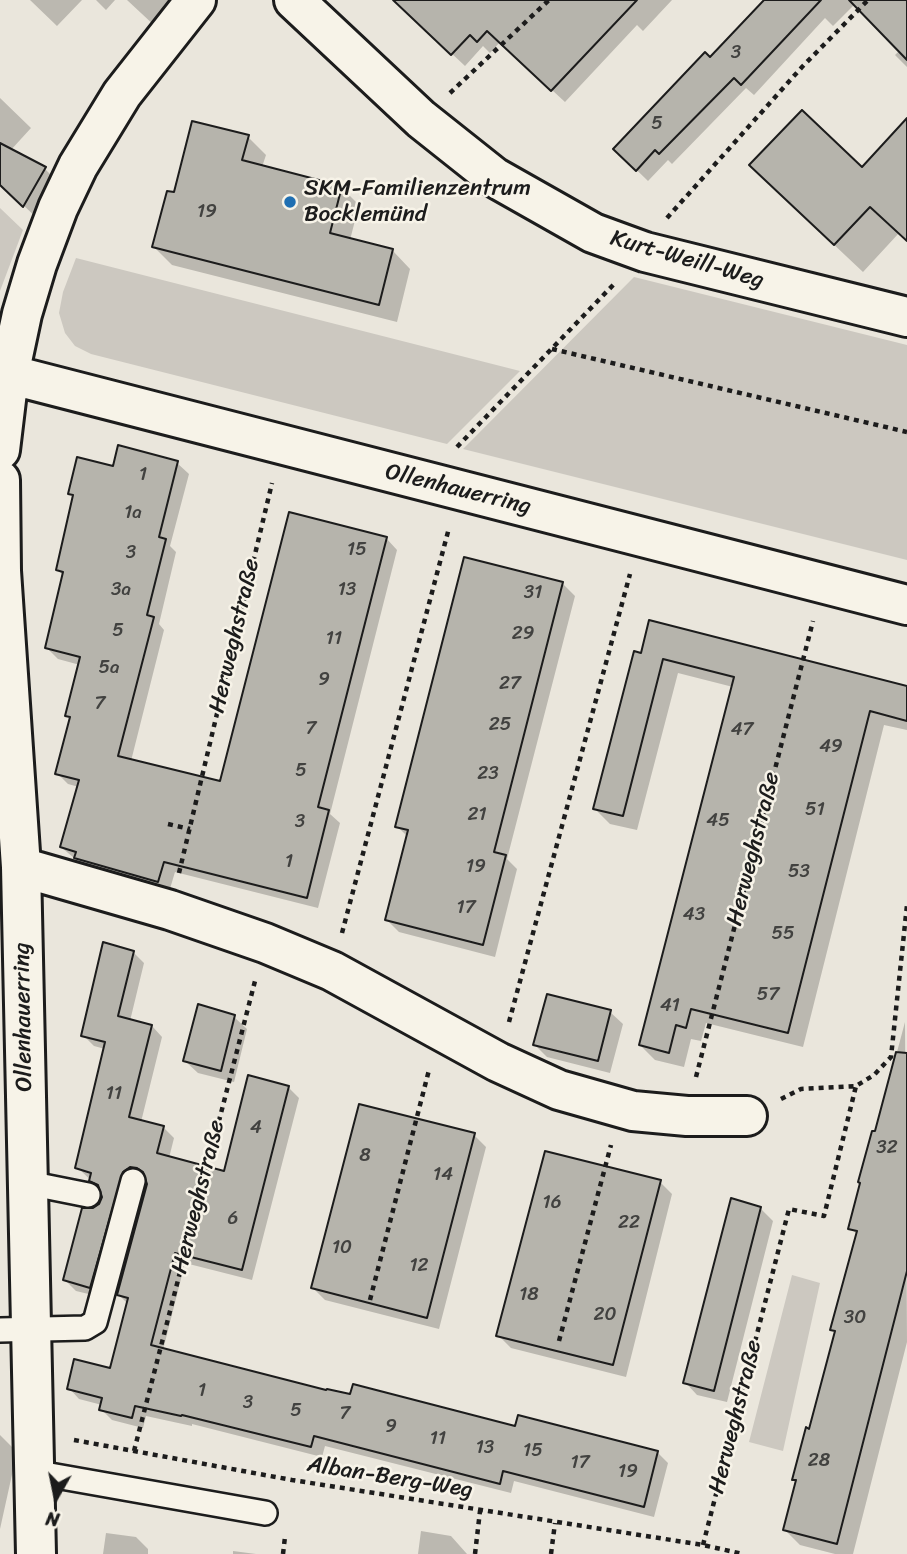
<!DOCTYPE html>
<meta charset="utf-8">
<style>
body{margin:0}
#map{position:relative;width:907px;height:1554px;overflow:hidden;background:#eae6dc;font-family:Sriracha,sans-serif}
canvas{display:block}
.north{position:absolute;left:21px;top:1463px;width:70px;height:70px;-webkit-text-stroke:5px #f7f3e8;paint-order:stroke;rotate:189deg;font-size:19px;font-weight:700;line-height:28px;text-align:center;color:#1c1c1c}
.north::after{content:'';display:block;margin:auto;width:24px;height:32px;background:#1c1c1c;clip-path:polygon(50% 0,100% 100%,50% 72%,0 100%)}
</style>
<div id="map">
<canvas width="907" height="1554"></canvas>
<div class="north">N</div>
</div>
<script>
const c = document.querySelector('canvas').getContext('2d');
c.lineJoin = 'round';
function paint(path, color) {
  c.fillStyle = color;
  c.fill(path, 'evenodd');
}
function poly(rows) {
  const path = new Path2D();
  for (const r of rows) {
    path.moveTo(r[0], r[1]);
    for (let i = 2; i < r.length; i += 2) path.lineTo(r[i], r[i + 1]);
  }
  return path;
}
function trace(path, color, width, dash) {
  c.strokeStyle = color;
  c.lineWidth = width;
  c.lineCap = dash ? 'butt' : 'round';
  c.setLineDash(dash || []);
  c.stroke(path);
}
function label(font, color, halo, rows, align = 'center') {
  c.font = font + ' Sriracha,sans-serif';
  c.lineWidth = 5;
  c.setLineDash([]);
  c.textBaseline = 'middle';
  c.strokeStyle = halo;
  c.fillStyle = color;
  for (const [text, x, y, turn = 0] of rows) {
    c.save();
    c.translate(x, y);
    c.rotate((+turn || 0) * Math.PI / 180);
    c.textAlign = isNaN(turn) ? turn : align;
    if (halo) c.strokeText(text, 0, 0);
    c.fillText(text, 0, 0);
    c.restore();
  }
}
paint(poly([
 [0,208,23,230,0,291],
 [76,258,520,371,447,444,91,354,75,346,65,333,59,313,63,292],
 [634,277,907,345,907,560,463,449],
 [792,1275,820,1283,783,1451,749,1442]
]), '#ccc8c0');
paint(poly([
 [30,0,82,0,57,26],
 [96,0,115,0,106,10],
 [127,0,179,0,156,27],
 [463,0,672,0,643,31,637,25,565,102,500,42,490,53,483,46,465,66,431,34],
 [766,0,907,0,907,67,895,55,900,50,855,4,833,26,825,18,754,95,746,88,672,164,668,160,648,181,615,149,710,59],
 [0,98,31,128,10,151,45,169,60,184,40,221,0,183],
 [248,137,266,155,262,167,341,187,359,205,350,240,393,251,410,269,397,322,172,265,154,247,175,194],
 [907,139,907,241,899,233,863,272,779,193,862,169],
 [177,463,189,474,170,546,176,552,159,624,164,630,131,761,222,783,386,538,397,550,330,814,340,823,318,908,175,872,169,892,87,869,61,847,79,787,68,784,57,773,71,720,67,716,80,665,58,659,47,648,64,576,58,570,75,498,70,493,114,468],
 [562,583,575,596,507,859,517,869,495,957,399,932,387,920,408,837,397,826],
 [635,653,907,688,907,730,884,725,803,1047,706,1023,701,1041,691,1039,684,1067,655,1060,640,1045,733,687,678,673,637,830,610,824,595,809],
 [133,952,144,963,130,1021,152,1026,162,1037,141,1122,163,1127,174,1138,169,1158,225,1173,288,1087,299,1098,252,1280,185,1263,163,1350,327,1392,657,1452,668,1463,654,1517,514,1481,511,1493,325,1446,322,1457,192,1424,192,1426,146,1416,143,1428,112,1420,101,1409,102,1405,79,1399,69,1388,111,1370,128,1304,119,1295,149,1177,135,1181,101,1297,76,1291,65,1280,94,1210,103,1199,102,1191,77,1167,105,1049,94,1046,83,1035],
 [610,1012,623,1024,610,1073,547,1057,535,1045],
 [234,1017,247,1029,234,1082,198,1073,185,1061],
 [905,1022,907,1342,853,1554,835,1554,800,1545,785,1530,798,1483,794,1479,810,1431,836,1333,832,1329,858,1235,850,1228],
 [474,1135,486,1147,439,1329,325,1300,313,1288],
 [660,1182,672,1194,626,1377,511,1348,498,1335],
 [760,1208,773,1221,727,1402,697,1395,685,1382],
 [0,1435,17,1452,0,1529],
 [421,1531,451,1536,467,1554,418,1554],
 [106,1533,136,1537,148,1549,148,1554,103,1554],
 [233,1551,256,1554,233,1554]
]), '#0003');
const building = poly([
 [393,0,637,0,551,91,487,31,477,42,470,35,451,55,393,0],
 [764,0,821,0,741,85,734,78,659,154,655,150,636,171,613,149,705,52,710,57,764,0],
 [849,0,907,0,907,60,849,0],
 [802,110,862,167,907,118,907,241,870,207,834,245,749,165,802,110],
 [192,121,249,135,242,160,342,186,330,233,393,249,379,305,152,247,167,191,174,192,192,121],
 [0,143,46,167,23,207,0,185,0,143],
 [118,445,178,461,159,537,166,539,147,615,154,617,118,756,220,781,289,512,387,537,318,807,329,810,307,898,164,862,158,882,74,858,76,852,60,847,79,780,55,774,70,717,65,716,80,657,45,648,63,572,56,570,73,495,68,494,77,457,113,466,118,445],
 [464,557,563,582,494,852,506,855,483,945,385,920,408,830,395,827,464,557],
 [649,620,907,686,907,721,870,711,788,1033,691,1009,686,1028,676,1025,669,1053,639,1045,734,677,663,659,623,816,593,809,634,651,641,653,649,620],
 [103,942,134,951,118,1016,152,1025,129,1117,164,1126,157,1153,224,1171,248,1075,289,1086,242,1270,175,1253,151,1345,326,1390,327,1389,350,1394,353,1384,515,1426,518,1415,658,1451,644,1507,503,1471,500,1484,314,1436,311,1447,182,1415,181,1416,135,1406,132,1418,99,1410,102,1398,67,1389,74,1359,110,1368,128,1298,117,1295,147,1184,143,1172,137,1168,130,1167,123,1172,90,1288,63,1280,82,1208,93,1208,99,1204,102,1197,98,1185,89,1181,91,1173,75,1168,105,1042,81,1036,103,942],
 [547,994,611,1010,598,1061,533,1045,547,994],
 [198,1004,235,1015,221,1071,183,1061,198,1004],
 [896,1052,907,1053,907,1271,837,1544,783,1530,796,1480,792,1480,806,1427,809,1429,835,1331,830,1330,857,1231,848,1229,860,1183,858,1182,872,1131,875,1131,896,1052],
 [359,1104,475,1133,427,1318,311,1288,359,1104],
 [545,1151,661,1180,613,1365,496,1336,545,1151],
 [731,1198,761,1207,714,1391,683,1383,731,1198]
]);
paint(building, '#b6b4ac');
trace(building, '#1c1c1c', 2);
const service = poly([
 [28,1183,88,1195],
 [0,1330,85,1328,95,1322,133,1181],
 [33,1472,265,1513]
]);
const minor = poly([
 [294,0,421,119,494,177,593,233,645,252,907,317],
 [0,372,907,605],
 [0,450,9,375,22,314,37,264,58,208,78,166,122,94,196,0],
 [0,480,1,571,21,867,36,1554],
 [21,867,170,910,265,943,332,971,498,1062,559,1090,633,1111,687,1116,747,1116]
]);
trace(service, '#1c1c1c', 28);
trace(minor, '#1c1c1c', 44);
trace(poly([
 [450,93,549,0],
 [667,218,802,67,868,0],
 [552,349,907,432],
 [457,447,616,282],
 [168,824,190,829],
 [179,873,272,483],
 [342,933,449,528],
 [509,1022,630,574],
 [696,1077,813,621],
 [781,1099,801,1089,856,1086,874,1075,891,1057,907,905],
 [370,1300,429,1070],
 [559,1341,611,1145],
 [74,1440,292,1480,703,1545,743,1554],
 [134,1451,255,981],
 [703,1545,789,1209,824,1216,856,1086],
 [283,1554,285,1537],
 [475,1554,480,1511],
 [551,1554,555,1523]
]), '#1c1c1c', 4.5, [5, 5]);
trace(service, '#f7f3e8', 23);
trace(minor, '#f7f3e8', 38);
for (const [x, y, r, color] of [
 [290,202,7,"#1f6fb2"]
]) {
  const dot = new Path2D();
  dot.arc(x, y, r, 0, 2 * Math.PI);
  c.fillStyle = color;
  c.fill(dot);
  trace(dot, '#f7f3e8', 2.5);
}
label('19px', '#424240', null, [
 ["3",736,53],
 ["5",657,124],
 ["19",207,212],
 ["1",143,475],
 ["1a",133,513],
 ["15",357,550],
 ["3",131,553],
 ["3a",121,590],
 ["13",347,590],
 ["31",533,593],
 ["5",118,631],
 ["29",523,634],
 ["11",334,639],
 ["5a",109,668],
 ["9",324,680],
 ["27",510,684],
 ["7",100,704],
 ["25",500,725],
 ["7",311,729],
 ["47",742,730],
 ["49",831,747],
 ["5",301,771],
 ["23",488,774],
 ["51",815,810],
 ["21",477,815],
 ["45",718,821],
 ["3",300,822],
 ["1",289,862],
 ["19",476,867],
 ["53",799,872],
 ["17",466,908],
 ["43",694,915],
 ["55",783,934],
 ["57",768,995],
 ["41",670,1006],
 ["11",114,1094],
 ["4",256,1128],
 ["32",887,1148],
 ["8",365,1156],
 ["14",443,1175],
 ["16",552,1203],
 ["6",233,1219],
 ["22",629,1223],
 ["10",342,1248],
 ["12",419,1266],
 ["18",529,1295],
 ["20",605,1315],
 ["30",855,1318],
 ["1",202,1391],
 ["3",248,1403],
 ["5",296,1411],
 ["7",345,1414],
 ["9",391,1427],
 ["11",438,1439],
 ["13",485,1448],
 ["15",533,1451],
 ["28",819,1461],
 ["17",580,1463],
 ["19",628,1472]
]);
label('23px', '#1c1c1c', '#f7f3e8', [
 ["SKM-Familienzentrum",304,189],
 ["Bocklemünd",304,215]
], 'left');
label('23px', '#1c1c1c', '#f7f3e8', [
 ["Kurt-Weill-Weg",687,260,16],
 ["Ollenhauerring",458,490,14],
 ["Herweghstraße",235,636,-77],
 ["Herweghstraße",754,849,-76],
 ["Ollenhauerring",24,1017,-91],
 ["Herweghstraße",199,1197,-76],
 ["Herweghstraße",736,1417,-76],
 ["Alban-Berg-Weg",390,1478,9]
]);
</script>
